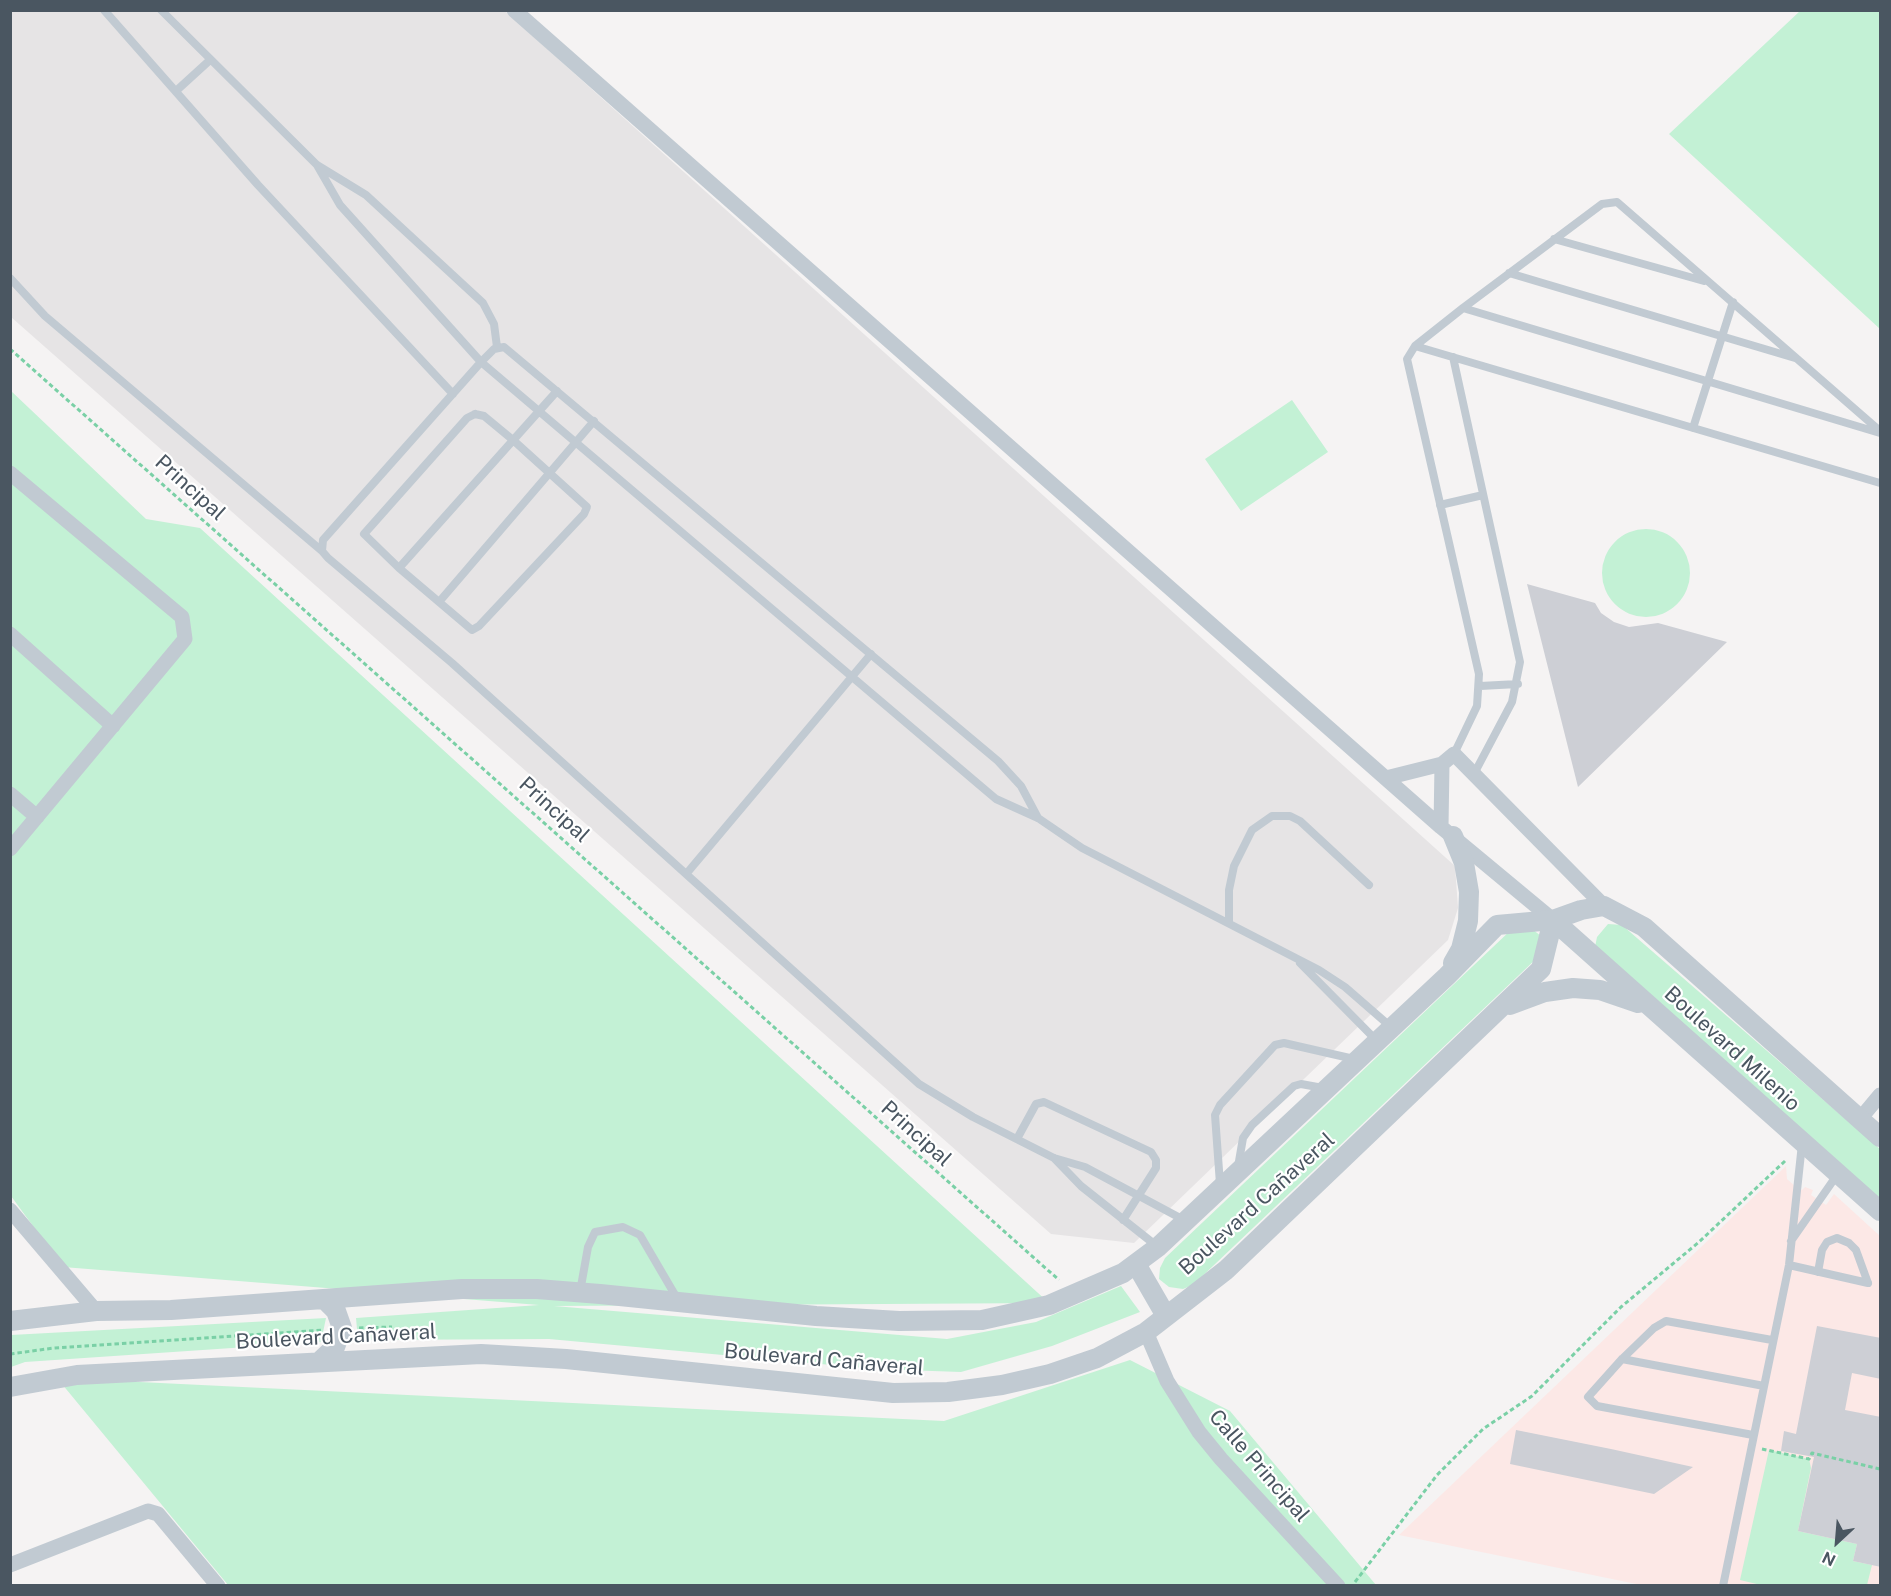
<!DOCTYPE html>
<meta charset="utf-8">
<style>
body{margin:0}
#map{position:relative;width:1891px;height:1596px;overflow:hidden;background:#f5f3f3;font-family:"Public Sans",sans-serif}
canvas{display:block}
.frame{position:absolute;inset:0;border:12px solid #4a5661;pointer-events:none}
.north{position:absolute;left:1807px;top:1512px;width:60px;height:60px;-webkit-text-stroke:4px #fff;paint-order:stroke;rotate:206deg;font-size:16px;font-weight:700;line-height:24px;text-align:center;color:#4a5661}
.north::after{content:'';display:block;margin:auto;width:21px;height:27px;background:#4a5661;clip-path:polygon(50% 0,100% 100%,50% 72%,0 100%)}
</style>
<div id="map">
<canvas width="1891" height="1596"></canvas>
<div class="frame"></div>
<div class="north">N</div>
</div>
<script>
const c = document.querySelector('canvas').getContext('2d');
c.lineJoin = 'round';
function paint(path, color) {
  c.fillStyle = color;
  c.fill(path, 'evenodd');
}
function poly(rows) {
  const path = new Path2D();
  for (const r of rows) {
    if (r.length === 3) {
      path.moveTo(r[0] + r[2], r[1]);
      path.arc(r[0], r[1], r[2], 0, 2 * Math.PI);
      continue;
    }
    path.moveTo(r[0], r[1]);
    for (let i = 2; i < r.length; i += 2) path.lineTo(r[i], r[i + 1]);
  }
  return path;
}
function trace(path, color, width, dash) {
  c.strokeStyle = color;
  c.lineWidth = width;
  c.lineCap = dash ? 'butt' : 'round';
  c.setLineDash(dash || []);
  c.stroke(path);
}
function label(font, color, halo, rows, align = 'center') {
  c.font = font + ' "Public Sans",sans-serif';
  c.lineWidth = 4.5;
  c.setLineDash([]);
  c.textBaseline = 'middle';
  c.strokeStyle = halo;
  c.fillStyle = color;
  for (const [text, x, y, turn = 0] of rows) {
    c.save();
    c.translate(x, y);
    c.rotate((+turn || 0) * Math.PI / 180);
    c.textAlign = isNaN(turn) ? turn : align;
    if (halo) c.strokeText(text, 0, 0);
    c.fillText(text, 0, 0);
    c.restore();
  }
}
paint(poly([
 [11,11,505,11,1455,866,1458,908,1448,940,1134,1243,1051,1234,11,317]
]), '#e6e4e5');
paint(poly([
 [1786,1166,1787,1179,1796,1187,1802,1190,1805,1187,1813,1190,1811,1195,1826,1205,1834,1194,1880,1236,1880,1585,1641,1585,1399,1535]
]), '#fce8e6');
paint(poly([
 [1800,11,1880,11,1880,329,1669,134],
 [10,390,146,519,200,528,1049,1303,554,1306,947,1339,1036,1322,1121,1286,1140,1312,1052,1346,961,1372,875,1369,549,1339,358,1340,356,1318,539,1305,63,1267,11,1196],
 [1292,400,1328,452,1241,511,1205,459],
 [1646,573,44],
 [1608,924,1622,925,1880,1149,1880,1199,1595,947,1597,937],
 [1528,926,1541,936,1538,957,1193,1285,1183,1289,1169,1287,1159,1279,1160,1268,1165,1258,1512,929],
 [326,1318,321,1342,25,1362,11,1367,11,1335],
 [1130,1360,1230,1411,1376,1585,228,1585,57,1378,944,1421],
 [1769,1450,1809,1459,1811,1468,1798,1531,1857,1544,1853,1561,1872,1565,1867,1585,1765,1586,1740,1580]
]), '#c3f1d5');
paint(poly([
 [1527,584,1595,603,1601,613,1614,622,1629,627,1658,623,1727,642,1578,787],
 [1817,1326,1881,1338,1881,1379,1852,1373,1845,1410,1881,1417,1881,1567,1853,1561,1857,1544,1798,1531,1814,1457,1781,1451,1784,1431,1796,1434],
 [1516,1430,1611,1449,1693,1467,1654,1494,1510,1464]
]), '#cdcfd5');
trace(poly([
 [10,349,1059,1280],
 [359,1328,392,1327],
 [10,1354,54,1348,323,1330],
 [1762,1449,1809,1459,1812,1453,1880,1469],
 [1355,1582,1437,1475,1483,1429,1532,1396,1621,1307,1699,1242,1785,1161]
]), '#7ad0a6', 3, [4.5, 3]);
trace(poly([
 [104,10,258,185,453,394],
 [161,10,317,165,366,195,483,303,494,324,497,347],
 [176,91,210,60],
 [317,165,340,205,481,362,983,788,996,799,1038,818,1082,848,1319,970,1345,987,1391,1027],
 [1554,239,1704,281],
 [1509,273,1795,358],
 [10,278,45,316,322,551],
 [1463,308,1880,433],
 [1415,346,1880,483],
 [1453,357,1520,662,1512,702,1475,772],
 [475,414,484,416,513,440,587,507,584,514,479,626,472,630,399,568,364,534,467,418,475,414],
 [1693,428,1733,302],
 [1440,505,1483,495],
 [399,568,557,391],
 [439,602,594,421],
 [1480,686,1518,684],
 [1454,754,1477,706,1479,674,1407,359,1415,346,1463,308,1602,204,1617,202,1880,431],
 [1038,818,1021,786,998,761,504,347,494,349,481,362,323,540,322,551,328,558,452,663,919,1084,973,1117,1054,1158,1085,1167,1184,1220],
 [687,873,871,654],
 [1229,922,1229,890,1234,866,1252,830,1272,816,1290,816,1300,821,1369,885],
 [1300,963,1376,1040],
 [1018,1137,1036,1104,1044,1102,1151,1152,1156,1160,1156,1168,1123,1220],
 [1054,1158,1081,1186,1158,1247],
 [1238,1167,1243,1138,1252,1125,1294,1086,1301,1084,1323,1088],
 [1220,1184,1215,1115,1220,1105,1275,1045,1284,1043,1354,1059],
 [1791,1241,1837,1175],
 [1789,1265,1868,1283],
 [1818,1272,1822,1250,1827,1242,1837,1238,1849,1243,1856,1250,1868,1283],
 [580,1292,588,1247,595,1232,623,1227,640,1235,678,1300],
 [1622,1359,1764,1386],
 [1753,1435,1597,1406,1588,1397,1622,1359,1654,1328,1666,1321,1772,1340],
 [1723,1586,1789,1265,1802,1144]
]), '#c1cad2', 8);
trace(poly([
 [514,10,1441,827,1553,920],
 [10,473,182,617,185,639,10,849],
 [10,634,113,726],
 [1386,778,1442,764,1454,754,1604,906],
 [10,794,37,817],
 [1441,827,1442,764],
 [1860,1119,1880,1095],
 [10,1210,96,1311],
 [1146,1332,1167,1381,1199,1432,1221,1459,1338,1586],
 [10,1565,148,1511,158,1514,218,1586]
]), '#c1cad2', 15);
trace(poly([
 [1453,836,1464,863,1469,892,1468,921,1461,949,1453,963],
 [1553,920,1880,1211],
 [1510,1005,1545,992,1573,988,1600,990,1638,1003],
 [1136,1264,1166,1316],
 [10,1321,96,1311,171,1310,462,1289,537,1289,600,1294,816,1316,899,1321,982,1320,1049,1305,1123,1273,1158,1247,1447,976,1497,925,1553,920,1581,910,1604,906,1644,927,1880,1137],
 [319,1362,335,1347,342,1328,336,1311,325,1300],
 [10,1387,77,1375,481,1354,566,1359,893,1393,948,1392,1002,1385,1050,1374,1097,1358,1146,1332,1226,1270,1541,969,1553,920]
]), '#c1cad2', 20);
label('21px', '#4a5661', '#fff', [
 ["Principal",190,488,42],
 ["Principal",554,810,42],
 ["Boulevard Milenio",1732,1049,42],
 ["Principal",916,1134,42],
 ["Boulevard Cañaveral",1257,1204,-42],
 ["Boulevard Cañaveral",336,1337,-3],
 ["Boulevard Cañaveral",824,1360,5],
 ["Calle Principal",1259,1466,49]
]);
</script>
